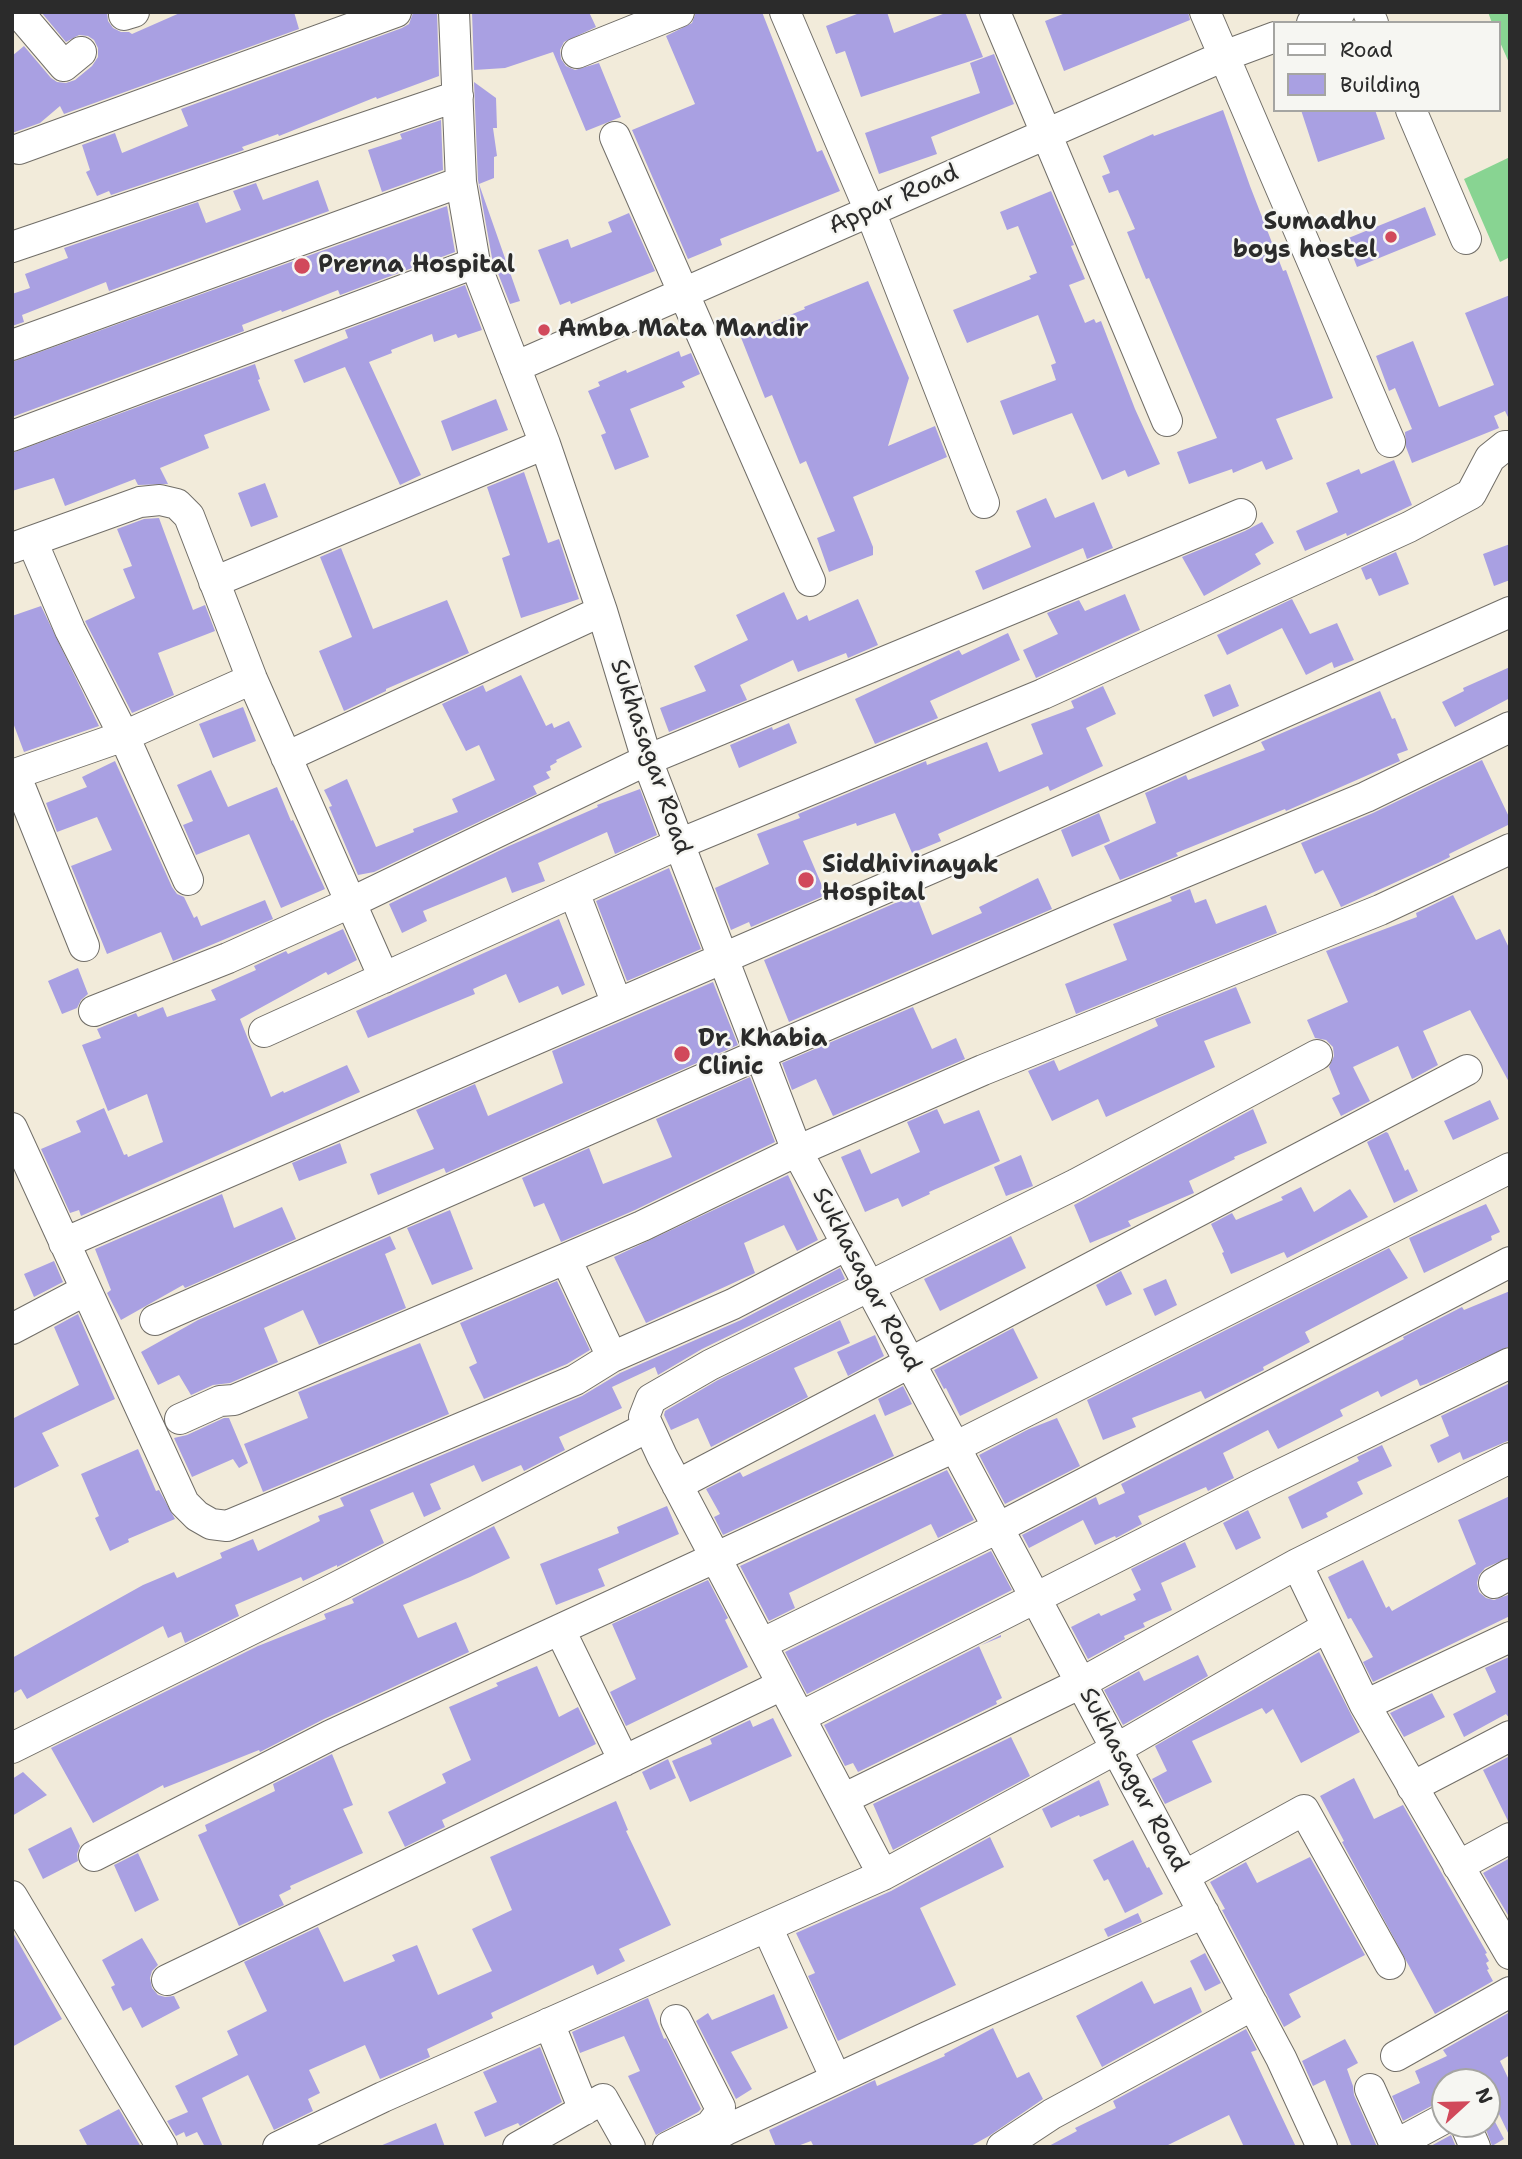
<!DOCTYPE html>
<style>
body{margin:0}
#map{position:relative;width:1522px;height:2159px;overflow:hidden;background:#f2ebda;font-family:"Shantell Sans",sans-serif}
canvas{display:block}
.frame{position:absolute;inset:0;border:14px solid #2b2b2b;pointer-events:none}
.legend{position:absolute;left:1273px;top:21px;width:228px;height:91px;box-sizing:border-box;background:#f6f6f2;border:2px solid #a5a5a2;margin:0;padding:9px 12px;list-style:none;font-size:21px;color:#2b2b2b}
.legend li{display:flex;align-items:center;gap:14px;height:35px}
.legend b{width:35px;border:2px solid #a5a5a2}
.north{position:absolute;left:1431px;top:2068px;width:70px;height:70px;box-sizing:border-box;background:#f6f6f2;border:2px solid #a5a5a2;border-radius:50%;rotate:68deg;font-size:19px;font-weight:700;line-height:28px;text-align:center;color:#2b2b2b}
.north::after{content:'';display:block;margin:auto;width:24px;height:32px;background:#d1495b;clip-path:polygon(50% 0,100% 100%,50% 72%,0 100%)}
</style>
<div id="map">
<canvas width="1522" height="2159"></canvas>
<div class="frame"></div>
<ul class="legend">
<li><b style="height:9px;background:#fff"></b>Road</li>
<li><b style="height:19px;background:#a9a0e2"></b>Building</li>
</ul>
<div class="north">N</div>
</div>
<script>
const c = document.querySelector('canvas').getContext('2d');
c.lineJoin = 'round';
function paint(path, color) {
  c.fillStyle = color;
  c.fill(path, 'evenodd');
}
function poly(rows) {
  const path = new Path2D();
  for (const r of rows) {
    path.moveTo(r[0], r[1]);
    for (let i = 2; i < r.length; i += 2) path.lineTo(r[i], r[i + 1]);
  }
  return path;
}
function trace(path, color, width, dash) {
  c.strokeStyle = color;
  c.lineWidth = width;
  c.lineCap = dash ? 'butt' : 'round';
  c.setLineDash(dash || []);
  c.stroke(path);
}
function label(font, color, halo, rows, align = 'center') {
  c.font = font + ' "Shantell Sans",sans-serif';
  c.lineWidth = 5;
  c.setLineDash([]);
  c.textBaseline = 'middle';
  c.strokeStyle = halo;
  c.fillStyle = color;
  for (const [text, x, y, turn = 0] of rows) {
    c.save();
    c.translate(x, y);
    c.rotate((+turn || 0) * Math.PI / 180);
    c.textAlign = isNaN(turn) ? turn : align;
    if (halo) c.strokeText(text, 0, 0);
    c.fillText(text, 0, 0);
    c.restore();
  }
}
paint(poly([
 [1488,12,1510,12,1510,65,1499,40,1499,23,1492,23],
 [1510,157,1510,257,1500,262,1464,179]
]), '#88d492');
paint(poly([
 [41,12,107,12,108,21,113,28,121,32,129,32,132,34,182,12,294,12,299,29,64,114,60,106,40,123,12,133,12,56,24,46,51,78,57,82,66,83,75,80,92,66,98,57,98,48,94,40,88,36,79,35,66,42],
 [416,12,437,12,439,76,377,99,376,97,279,136,278,134,242,147,244,150,111,195,109,191,97,196,86,172,90,170,82,145,115,133,122,153,188,126,181,109,402,28,409,24,413,13],
 [472,12,589,12,596,27,564,42,560,50,561,59,566,66,575,70,599,63,621,117,586,131,553,52,505,68,474,70],
 [696,12,762,12,817,152,822,150,840,191,720,239,722,245,688,259,632,130,695,104,666,36,692,23],
 [862,12,887,12,894,33,948,12,965,12,983,57,861,97,845,51,836,54,826,26],
 [1068,12,1188,12,1190,20,1064,71,1045,21],
 [994,54,1014,104,931,137,937,154,879,174,865,133,980,93,970,63],
 [474,82,496,98,497,128,493,128,497,156,494,157,494,178,479,184,520,301,510,304,492,258,478,180],
 [1223,110,1250,186,1283,271,1286,270,1333,398,1276,419,1293,459,1266,470,1262,461,1233,473,1232,469,1189,484,1177,452,1217,438,1149,278,1146,279,1127,232,1135,229,1118,190,1109,193,1102,176,1110,173,1103,156,1153,134,1154,136],
 [1301,110,1375,110,1385,139,1318,162],
 [441,120,443,170,382,192,368,150,402,139,400,134],
 [318,180,329,211,109,291,106,282,22,315,24,322,12,326,12,294,30,288,25,274,68,258,64,248,198,202,206,223,241,210,233,191,256,183,263,200],
 [1051,191,1074,245,1071,246,1085,279,1069,285,1085,323,1094,319,1096,323,1101,321,1135,409,1160,464,1128,477,1125,470,1102,480,1072,413,1013,435,1000,401,1056,380,1051,365,1056,363,1038,315,967,343,953,310,1031,279,1029,276,1037,273,1018,226,1007,230,1000,212],
 [447,206,455,252,340,295,338,290,282,312,281,310,242,325,244,331,12,417,12,362],
 [1425,207,1436,235,1357,267,1346,239],
 [629,213,655,271,571,304,570,301,560,305,538,250,568,239,571,248,612,232,608,222],
 [868,281,909,378,888,446,935,426,947,457,853,497,873,547,873,555,829,572,817,538,835,531,806,461,800,464,772,395,765,398,740,335,805,309,804,307],
 [465,285,482,330,458,338,456,334,434,342,432,334,391,350,392,353,369,362,421,475,400,485,345,367,304,383,294,360,348,338,345,330],
 [1510,295,1510,421,1505,411,1494,416,1499,428,1412,463,1406,447,1405,432,1412,429,1395,388,1389,391,1376,356,1413,341,1439,407,1494,385,1465,313],
 [679,351,681,357,691,353,700,374,682,382,685,387,630,409,649,457,615,470,601,435,606,433,588,391,600,386,598,382,626,370,627,373],
 [255,364,260,379,258,380,270,410,204,435,209,448,160,468,168,484,138,485,135,479,65,506,54,478,12,491,12,453],
 [496,399,508,430,452,451,441,421],
 [1394,460,1412,505,1347,536,1346,533,1305,551,1296,531,1338,512,1326,483,1359,469,1361,474],
 [524,472,548,543,559,539,579,599,521,618,502,558,510,555,487,487],
 [265,483,278,517,251,527,238,493],
 [1046,498,1055,518,1094,502,1113,548,1087,559,1083,548,983,590,975,571,1031,547,1016,511],
 [159,518,193,610,205,605,215,631,158,653,174,695,132,713,85,621,135,598,123,569,132,566,117,529,144,519],
 [1262,522,1274,543,1255,554,1261,564,1204,596,1182,557,1245,531],
 [1510,544,1510,580,1494,586,1483,554],
 [341,548,373,629,447,600,469,653,386,689,386,691,344,711,319,651,352,637,320,557],
 [1396,552,1409,584,1379,596,1371,578,1366,580,1361,568],
 [784,592,797,620,807,615,809,621,858,599,878,645,848,658,846,653,798,672,793,660,740,685,747,700,669,732,660,708,706,691,694,666,748,640,736,615],
 [1125,594,1140,630,1036,678,1023,650,1058,634,1047,613,1079,600,1085,611],
 [1292,599,1310,634,1337,623,1354,660,1334,668,1332,662,1306,675,1282,628,1227,655,1217,635],
 [41,606,99,726,24,752,12,720,12,616],
 [1008,633,1020,660,930,701,938,718,875,744,855,699,959,650,962,655],
 [1510,667,1510,698,1455,727,1442,702,1464,691,1463,688],
 [521,675,546,726,552,723,554,728,569,721,582,747,556,760,557,762,550,766,551,770,546,772,550,778,533,786,537,794,374,872,358,875,329,807,332,806,324,790,347,779,376,847,414,832,413,829,458,812,452,799,495,780,479,745,466,751,442,704,483,685,486,692],
 [1230,684,1239,706,1213,717,1204,695],
 [1103,686,1116,714,1086,728,1103,766,1050,791,1048,786,938,834,941,841,912,853,895,813,857,826,856,823,803,841,826,895,751,927,749,922,731,930,715,888,769,864,757,834,800,818,798,814,926,761,927,765,987,742,999,772,1043,754,1031,724,1074,708,1071,701],
 [1380,691,1392,719,1395,718,1408,750,1397,754,1400,761,1286,811,1285,809,1176,853,1178,856,1120,880,1104,846,1156,823,1145,793,1186,775,1188,780,1265,750,1261,742],
 [243,707,256,741,213,758,199,724],
 [789,723,797,743,739,768,730,745,772,727,773,730],
 [1482,760,1510,819,1510,824,1449,854,1450,857,1438,863,1341,907,1323,870,1315,874,1301,843,1373,813],
 [115,761,172,887,177,894,184,897,194,918,197,916,201,926,265,900,273,919,173,961,161,932,107,954,71,866,112,850,97,817,57,832,46,803,87,787,82,777],
 [211,770,228,807,277,787,291,821,293,820,325,889,281,908,249,834,196,855,183,825,193,821,177,785],
 [640,789,657,835,615,854,607,832,538,863,545,881,512,893,506,877,423,911,427,921,402,933,389,904,509,846,598,807,597,805],
 [1099,813,1110,841,1072,857,1061,830],
 [669,868,701,949,627,981,596,901],
 [1038,878,1052,909,789,1022,764,960,916,894,932,935,982,913,979,907],
 [1190,889,1195,903,1206,899,1216,924,1266,905,1277,933,1076,1014,1065,984,1127,960,1113,924,1172,901,1170,897],
 [1453,895,1476,940,1500,929,1510,950,1510,1084,1470,1010,1423,1031,1438,1065,1414,1078,1412,1079,1398,1046,1353,1067,1370,1101,1341,1116,1332,1098,1340,1094,1329,1067,1334,1056,1333,1047,1326,1040,1315,1038,1307,1020,1348,1002,1326,951,1417,917,1416,913],
 [559,919,585,985,562,995,558,986,519,1003,506,974,473,989,475,994,368,1038,356,1011],
 [343,929,357,960,328,975,326,972,240,1019,271,1097,283,1091,284,1093,347,1065,360,1092,81,1216,79,1210,70,1213,41,1149,81,1132,76,1121,104,1108,124,1155,127,1154,128,1157,163,1142,147,1094,108,1111,82,1045,101,1038,97,1029,136,1013,138,1017,163,1007,167,1017,216,1000,211,990,256,970,254,966,286,951,288,954],
 [78,968,88,994,81,1000,77,1008,62,1014,48,981],
 [713,982,738,1045,446,1173,444,1168,378,1195,370,1174,434,1149,416,1110,475,1084,488,1116,563,1083,552,1051],
 [1236,987,1251,1023,1204,1041,1215,1067,1106,1117,1098,1099,1052,1121,1028,1071,1054,1060,1059,1071,1158,1026,1155,1019],
 [913,1007,932,1049,956,1038,965,1059,833,1116,816,1079,792,1090,782,1063],
 [750,1077,775,1142,635,1210,561,1242,544,1203,534,1207,522,1178,589,1148,603,1184,672,1157,656,1119],
 [1490,1100,1499,1119,1453,1140,1444,1121],
 [937,1109,944,1124,979,1110,1000,1161,929,1192,930,1194,902,1207,898,1198,865,1212,841,1157,860,1149,871,1174,920,1152,907,1122],
 [1253,1109,1267,1143,1234,1157,1235,1159,1189,1181,1194,1193,1128,1221,1131,1226,1090,1243,1074,1205],
 [1386,1132,1388,1133,1405,1171,1408,1169,1418,1191,1394,1203,1367,1142],
 [340,1143,347,1163,299,1181,292,1163],
 [1021,1155,1033,1186,1006,1196,994,1167],
 [788,1175,818,1240,797,1251,784,1225,744,1243,755,1273,646,1323,614,1257],
 [1301,1187,1314,1212,1350,1189,1368,1217,1287,1258,1284,1252,1231,1274,1222,1253,1224,1252,1211,1224,1232,1213,1236,1220,1283,1200,1281,1197],
 [222,1194,234,1228,282,1207,296,1239,185,1288,183,1285,121,1320,107,1293,111,1290,95,1249],
 [1486,1204,1500,1232,1491,1236,1492,1240,1424,1273,1409,1238],
 [450,1210,473,1269,432,1285,407,1228],
 [390,1236,396,1249,385,1254,406,1308,319,1345,303,1310,264,1328,278,1362,230,1383,213,1385,191,1395,179,1375,158,1385,141,1352,198,1320],
 [1011,1236,1026,1268,940,1311,924,1279],
 [1389,1248,1408,1278,1305,1332,1310,1342,1263,1367,1264,1370,1205,1399,1201,1391,1132,1418,1136,1427,1103,1440,1087,1400],
 [54,1261,63,1282,34,1297,24,1274],
 [840,1268,845,1279,702,1349,658,1375,655,1367,612,1387,622,1408,559,1437,565,1450,524,1471,521,1465,482,1482,474,1465,430,1484,441,1509,424,1517,413,1492,370,1510,384,1543,337,1567,337,1565,303,1581,301,1577,235,1605,239,1616,185,1643,181,1632,168,1638,163,1626,27,1699,21,1689,12,1694,12,1658,143,1585,174,1572,177,1578,222,1558,220,1553,253,1539,258,1551,320,1521,318,1516,344,1506,340,1498,582,1396,620,1373,741,1320],
 [1121,1271,1132,1294,1106,1306,1096,1285],
 [1166,1279,1177,1305,1155,1316,1143,1289],
 [557,1281,590,1350,567,1364,484,1399,469,1367,477,1363,460,1323],
 [1510,1291,1510,1346,1426,1384,1420,1386,1417,1379,1381,1397,1378,1391,1340,1410,1343,1416,1278,1449,1268,1430,1223,1453,1234,1478,1208,1491,1206,1487,1138,1516,1142,1524,1116,1538,1115,1536,1095,1545,1083,1520,1029,1548,1022,1535,1096,1497,1099,1505,1125,1493,1121,1484,1404,1339,1403,1337,1462,1307,1464,1310],
 [78,1314,115,1399,42,1433,59,1466,12,1489,12,1419,79,1385,54,1327],
 [840,1320,850,1343,794,1368,808,1397,711,1447,698,1418,671,1430,664,1415,665,1411,718,1380],
 [1013,1328,1038,1378,960,1416,946,1388,944,1389,934,1370],
 [875,1335,884,1356,848,1376,837,1352],
 [420,1343,449,1414,263,1492,244,1444,308,1418,298,1392],
 [1510,1383,1510,1440,1463,1460,1460,1452,1438,1463,1430,1445,1449,1436,1441,1416],
 [903,1386,912,1404,885,1416,878,1399],
 [875,1414,894,1456,723,1535,714,1517,720,1514,706,1489,740,1472,743,1477],
 [224,1418,229,1418,248,1463,239,1468,233,1459,192,1477,174,1438,187,1435],
 [1057,1418,1080,1466,1005,1504,979,1455,1029,1429],
 [1382,1445,1392,1466,1357,1482,1363,1494,1326,1513,1328,1517,1302,1529,1288,1497,1359,1461,1357,1457],
 [138,1449,156,1491,159,1490,175,1519,128,1539,129,1542,110,1551,95,1518,99,1516,81,1474],
 [947,1470,974,1520,938,1538,931,1524,789,1593,795,1608,769,1621,740,1566],
 [1510,1496,1510,1557,1485,1568,1479,1575,1477,1583,1479,1592,1486,1598,1494,1600,1508,1595,1510,1616,1373,1682,1363,1662,1373,1657,1351,1618,1348,1619,1328,1577,1363,1560,1386,1608,1389,1606,1392,1611,1476,1564,1458,1520],
 [667,1506,679,1534,598,1569,605,1586,556,1605,540,1564,619,1533,617,1527],
 [1248,1510,1261,1538,1236,1550,1223,1523],
 [494,1526,510,1558,470,1577,403,1605,418,1638,456,1622,469,1652,324,1719,260,1752,259,1750,164,1788,163,1785,93,1823,51,1748,258,1646,326,1619,324,1614,354,1603,352,1599],
 [1185,1542,1196,1567,1161,1583,1172,1610,1143,1623,1145,1627,1124,1636,1125,1639,1088,1659,1071,1627,1099,1613,1101,1616,1136,1600,1133,1594,1141,1590,1131,1569],
 [991,1551,1012,1590,807,1694,785,1652],
 [708,1580,728,1618,725,1620,748,1667,626,1726,610,1692,636,1679,612,1624],
 [1001,1635,1001,1637,979,1646,1002,1698,996,1701,997,1704,858,1772,853,1763,845,1766,824,1725],
 [1319,1652,1360,1732,1301,1763,1273,1709,1266,1714,1262,1708,1192,1741,1212,1782,1165,1804,1152,1779,1167,1771,1155,1746],
 [1198,1655,1208,1676,1123,1725,1104,1690,1139,1671,1144,1681],
 [1509,1657,1510,1719,1506,1714,1464,1737,1453,1714,1496,1692,1485,1668],
 [537,1666,559,1717,578,1707,596,1744,442,1820,445,1827,405,1847,388,1812,446,1783,442,1774,471,1760,449,1707,498,1686,496,1683],
 [1432,1693,1445,1717,1404,1737,1390,1713],
 [773,1718,792,1756,690,1802,672,1761,712,1744,710,1739,750,1720,753,1727],
 [1011,1737,1030,1776,893,1850,873,1804],
 [332,1754,353,1805,343,1809,363,1853,290,1886,291,1889,279,1895,284,1905,239,1926,198,1835,207,1831,205,1825,275,1791,273,1784],
 [1510,1756,1510,1821,1508,1821,1483,1770],
 [668,1759,676,1778,650,1790,642,1772],
 [23,1772,47,1795,12,1816,12,1779],
 [1354,1778,1374,1819,1403,1805,1487,1953,1485,1954,1489,1961,1486,1963,1489,1969,1487,1970,1493,1981,1435,2014,1342,1842,1344,1841,1320,1796],
 [1099,1780,1109,1805,1080,1817,1079,1815,1051,1828,1042,1809],
 [616,1801,628,1830,626,1831,671,1925,619,1949,625,1961,597,1975,593,1965,491,2013,493,2018,427,2049,430,2057,380,2079,365,2045,309,2070,320,2093,308,2099,313,2111,274,2130,248,2075,202,2098,223,2147,205,2147,197,2132,186,2137,184,2132,176,2136,167,2121,188,2112,175,2086,238,2055,227,2031,267,2011,244,1962,318,1927,344,1982,395,1961,392,1955,417,1945,438,1995,492,1971,472,1929,512,1910,490,1857],
 [71,1827,80,1846,77,1854,78,1861,43,1879,28,1849],
 [990,1837,1004,1867,920,1908,956,1985,838,2041,808,1976,815,1973,796,1933,891,1891],
 [1133,1840,1147,1868,1149,1867,1163,1894,1125,1913,1108,1879,1104,1881,1093,1860],
 [138,1853,159,1900,135,1912,114,1865],
 [1310,1857,1365,1955,1289,1994,1301,2017,1284,2027,1222,1910,1225,1909,1210,1882,1246,1862,1257,1883],
 [1510,1858,1510,1914,1508,1915,1483,1873],
 [1138,1913,1142,1922,1108,1937,1104,1929],
 [12,1931,62,2019,12,2047],
 [142,1938,158,1965,152,1971,150,1978,152,1988,158,1995,165,1997,174,1996,180,2008,142,2028,131,2007,123,2011,111,1987,115,1985,102,1960],
 [1205,1953,1221,1983,1205,1991,1190,1961],
 [1142,1981,1154,2004,1191,1987,1202,2012,1102,2067,1076,2016],
 [774,1994,788,2028,731,2052,752,2089,736,2099,696,2021,708,2013,712,2020],
 [648,1998,664,2039,666,2038,701,2109,698,2112,656,2135,628,2076,640,2071,624,2036,580,2053,572,2032],
 [1510,2012,1510,2055,1500,2061,1510,2082,1510,2137,1487,2089,1487,2082,1445,2082,1445,2101,1437,2103,1403,2121,1392,2096,1420,2083,1415,2071,1447,2056,1443,2050],
 [993,2028,1017,2078,1029,2072,1043,2099,989,2136,969,2147,814,2147,811,2141,795,2147,776,2147,769,2130,875,2080,877,2086,945,2056,944,2054],
 [1246,2029,1257,2050,1251,2052,1296,2147,1244,2147,1229,2115,1164,2147,1047,2147,1077,2131,1075,2128,1116,2108,1113,2101],
 [1345,2039,1358,2063,1347,2069,1353,2086,1354,2095,1377,2147,1352,2147,1325,2080,1313,2086,1302,2061],
 [540,2047,562,2102,520,2126,518,2123,485,2137,474,2112,497,2102,483,2072],
 [119,2109,141,2147,88,2147,79,2130],
 [1492,2116,1504,2139,1492,2146,1484,2124,1487,2124,1487,2118],
 [436,2123,445,2147,380,2147,380,2146],
 [1451,2135,1456,2147,1429,2147]
]), '#a9a0e2');
const minor = poly([
 [18,12,64,66,81,52],
 [454,12,461,182,475,263,545,444,602,611,647,760,797,1151,1281,2058,1322,2147],
 [785,12,870,211,984,503],
 [995,12,1167,421],
 [1205,12,1390,442],
 [1368,12,1373,23],
 [124,15,134,12],
 [1312,23,1340,12],
 [577,53,679,12],
 [1411,110,1466,239],
 [615,137,810,581],
 [19,149,396,12],
 [12,247,458,96],
 [12,345,461,182],
 [515,367,1224,56,1275,37],
 [12,436,475,263],
 [32,541,70,630,124,736,188,880],
 [12,548,140,502,160,500,177,504,189,516,252,679,384,978],
 [214,582,545,444],
 [286,757,602,611],
 [15,774,84,946],
 [12,775,124,736,252,679],
 [574,892,617,1004],
 [94,1011,228,958,352,902,647,760,1241,514],
 [264,1032,679,844,1043,694,1409,527,1471,494,1490,458,1505,446,1510,446],
 [12,1128,184,1503,197,1516,211,1524,227,1526,337,1480,575,1380,612,1357,566,1259],
 [64,1243,962,855,1510,612],
 [155,1320,760,1054,1098,908,1366,797,1510,727],
 [12,1329,86,1290],
 [612,1357,733,1304,847,1245],
 [180,1419,220,1401,234,1400,469,1300,642,1226,797,1151,983,1070,1380,910,1510,849],
 [677,1485,1467,1070],
 [1297,1564,1365,1705,1510,1954],
 [1494,1583,1510,1574],
 [560,1630,624,1761],
 [761,1644,998,1528,1510,1262],
 [1365,1705,1510,1637],
 [800,1717,1259,1485,1510,1363],
 [12,1748,329,1591,648,1427],
 [1412,1787,1510,1736],
 [843,1799,1081,1683,1297,1564,1510,1458],
 [94,1856,331,1735,955,1447,1510,1168],
 [1458,1866,1510,1838],
 [883,1875,662,1456,644,1417,651,1399,710,1365,1076,1184,1317,1055],
 [1184,1876,1304,1810,1390,1964],
 [12,1896,162,2147],
 [767,1927,836,2079],
 [167,1980,782,1685],
 [549,2023,584,2110],
 [1396,2056,1510,1992],
 [1370,2089,1395,2145,1445,2118],
 [1465,2124,1475,2147],
 [278,2147,383,2097,883,1875,1116,1749,1327,1627],
 [518,2147,603,2099,630,2147],
 [668,2147,710,2126,719,2114,720,2107,676,2020],
 [696,2147,726,2130,927,2037,1204,1913],
 [1002,2147,1052,2114,1253,2005]
]);
trace(minor, '#716e68', 32);
trace(minor, '#fff', 30);
for (const [x, y, r, color] of [
 [1391,237,7,"#d1495b"],
 [302,266,9,"#d1495b"],
 [544,330,7,"#d1495b"],
 [806,880,9,"#d1495b"],
 [682,1054,9,"#d1495b"]
]) {
  const dot = new Path2D();
  dot.arc(x, y, r, 0, 2 * Math.PI);
  c.fillStyle = color;
  c.fill(dot);
  trace(dot, '#f6f6f2', 2.5);
}
label('24px', '#2b2b2b', '#f6f6f2', [
 ["Appar Road",894,200,-24],
 ["Sukhasagar Road",650,757,71],
 ["Sukhasagar Road",866,1280,62],
 ["Sukhasagar Road",1133,1780,62]
]);
label('bold 24px', '#2b2b2b', '#f6f6f2', [
 ["Sumadhu",1377,223,"right"],
 ["boys hostel",1377,251,"right"],
 ["Prerna Hospital",318,266],
 ["Amba Mata Mandir",558,330],
 ["Siddhivinayak",822,866],
 ["Hospital",822,894],
 ["Dr. Khabia",698,1040],
 ["Clinic",698,1068]
], 'left');
</script>
